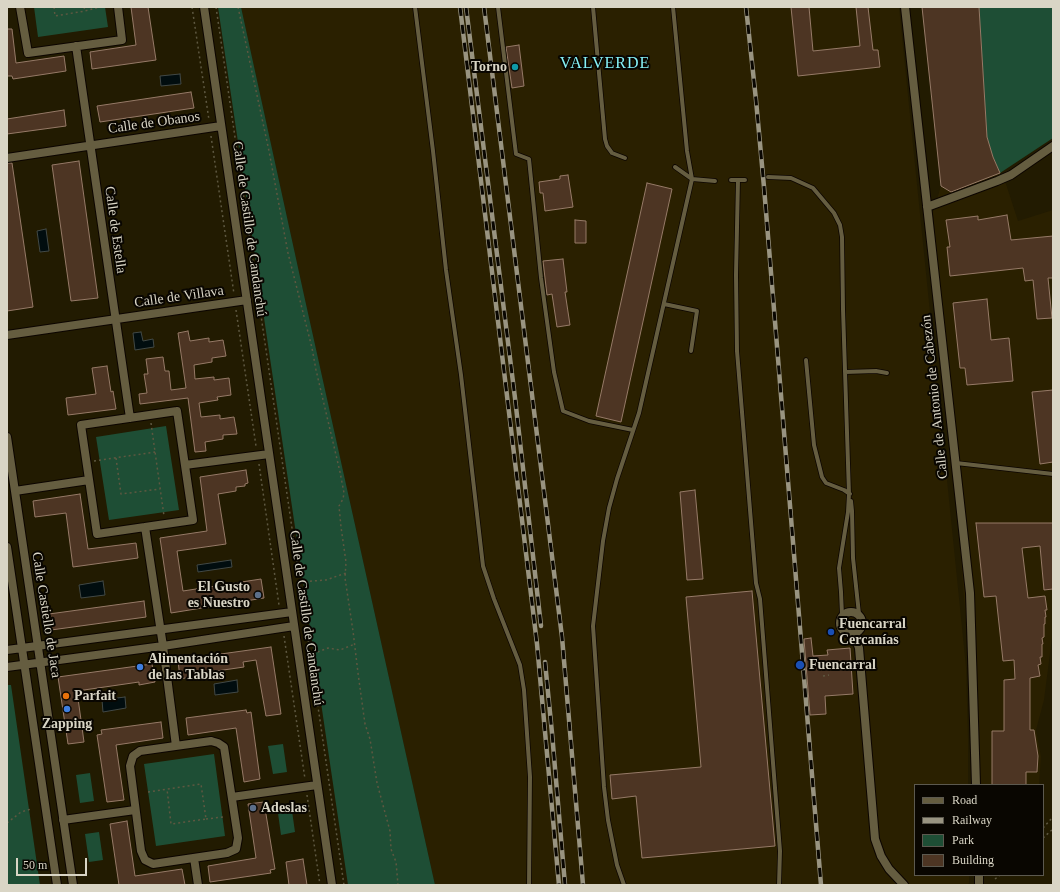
<!DOCTYPE html>
<meta charset="utf-8">
<style>
body{margin:0}
#map{position:relative;width:1060px;height:892px;overflow:hidden;background:#221b01;font-family:"Times New Roman",serif}
canvas{display:block}
.frame{position:absolute;inset:0;border:8px solid #d9d5c5;pointer-events:none}
.legend{position:absolute;left:914px;top:784px;width:130px;height:92px;box-sizing:border-box;background:#090601;border:1px solid #5c594f;margin:0;padding:5px 7px;list-style:none;font-size:12px;color:#d9d5c5}
.legend li{display:flex;align-items:center;gap:8px;height:20px}
.legend b{width:20px;border:1px solid #5c594f}
.scale{position:absolute;left:16px;top:858px;width:71px;height:18px;box-sizing:border-box;border:2px solid #d9d5c5;border-top:0;padding-left:5px;font-size:12px;line-height:14px;white-space:nowrap;color:#d9d5c5;-webkit-text-stroke:3px #090601;paint-order:stroke}
</style>
<div id="map">
<canvas width="1060" height="892"></canvas>
<div class="frame"></div>
<ul class="legend">
<li><b style="height:5px;background:#655d40"></b>Road</li>
<li><b style="height:5px;background:#999481"></b>Railway</li>
<li><b style="height:11px;background:#1e4e35"></b>Park</li>
<li><b style="height:11px;background:#4d3523"></b>Building</li>
</ul>
<div class="scale">50 m</div>
</div>
<script>
const c = document.querySelector('canvas').getContext('2d');
c.lineJoin = 'round';
function paint(path, color) {
  c.fillStyle = color;
  c.fill(path, 'evenodd');
}
function poly(rows) {
  const path = new Path2D();
  for (const r of rows) {
    if (r.length === 3) {
      path.moveTo(r[0] + r[2], r[1]);
      path.arc(r[0], r[1], r[2], 0, 2 * Math.PI);
      continue;
    }
    path.moveTo(r[0], r[1]);
    for (let i = 2; i < r.length; i += 2) path.lineTo(r[i], r[i + 1]);
  }
  return path;
}
function trace(path, color, width, dash) {
  c.strokeStyle = color;
  c.lineWidth = width;
  c.lineCap = dash ? 'butt' : 'round';
  c.setLineDash(dash || []);
  c.stroke(path);
}
function label(font, color, halo, rows, align = 'center') {
  c.font = font + ' "Times New Roman",serif';
  c.lineWidth = 4;
  c.setLineDash([]);
  c.textBaseline = 'middle';
  c.strokeStyle = halo;
  c.fillStyle = color;
  for (const [text, x, y, turn = 0] of rows) {
    c.save();
    c.translate(x, y);
    c.rotate((+turn || 0) * Math.PI / 180);
    c.textAlign = isNaN(turn) ? turn : align;
    if (halo) c.strokeText(text, 0, 0);
    c.fillText(text, 0, 0);
    c.restore();
  }
}
paint(poly([
 [241,7,899,7,966,667,968,738,968,785,915,785,915,875,969,875,969,883,967,885,435,885,304,295],
 [922,7,979,7,982,68,993,157,1006,184,1018,221,1053,210,1053,630,1044,700,1036,730,1041,757,1039,785,979,785,933,212,941,186]
]), '#2a2000');
paint(poly([
 [34,7,105,7,108,27,38,37],
 [218,7,241,7,304,295,435,885,348,885],
 [979,7,1053,7,1053,138,1000,173,993,157,987,137],
 [166,426,179,510,109,520,96,437],
 [7,685,11,685,40,885,7,885],
 [283,744,287,772,273,774,268,746],
 [214,754,225,836,156,846,144,764],
 [90,773,94,801,80,803,76,775],
 [291,804,295,832,281,835,277,806],
 [99,832,103,860,89,862,85,834]
]), '#1e4e35');
const water = poly([
 [180,74,181,84,161,86,160,76,180,74],
 [46,229,49,251,40,252,37,231,46,229],
 [141,332,143,341,153,339,154,347,135,350,133,333,141,332],
 [231,560,232,567,198,572,197,565,231,560],
 [103,581,105,595,81,598,79,585,103,581],
 [237,680,238,692,215,695,214,684,237,680],
 [125,697,126,708,103,712,102,700,125,697]
]);
paint(water, '#010d0f');
trace(water, '#424946', 1);
const building = poly([
 [131,7,148,7,156,60,92,69,90,52,136,45,131,7],
 [791,7,809,7,813,51,860,46,856,7,868,7,873,50,878,50,880,67,798,76,791,7],
 [922,7,979,7,987,137,993,157,1000,173,951,192,941,186,922,7],
 [7,29,12,29,16,63,64,56,66,71,13,79,12,76,7,76,7,29],
 [519,45,524,86,512,88,506,47,519,45],
 [191,92,194,108,100,122,97,106,191,92],
 [64,110,66,126,7,134,7,119,64,110],
 [79,161,98,298,71,301,52,165,79,161],
 [7,163,12,163,33,307,7,311,7,163],
 [568,175,573,207,545,211,543,193,540,193,539,182,560,179,560,176,568,175],
 [647,183,672,189,621,422,596,416,647,183],
 [1007,215,1011,240,1053,236,1053,278,1048,278,1052,318,1037,319,1033,280,1025,281,1023,268,950,276,947,247,950,247,946,220,978,216,978,220,1007,215],
 [575,220,586,221,586,243,575,243,575,220],
 [563,259,567,292,565,292,570,325,557,327,552,294,547,295,543,261,563,259],
 [987,299,991,340,1009,338,1013,381,967,385,965,368,960,368,953,303,987,299],
 [188,331,190,341,209,338,209,342,223,340,226,356,212,358,212,362,194,365,195,379,214,377,214,380,229,378,231,395,217,397,218,400,199,403,201,417,220,415,220,419,234,417,237,434,223,435,223,439,205,442,206,451,195,452,188,398,140,404,139,394,147,393,144,374,148,374,146,359,163,357,165,371,169,371,171,390,186,388,178,333,188,331],
 [107,366,111,392,113,391,116,409,68,415,66,398,96,394,92,368,107,366],
 [1053,390,1053,462,1040,464,1032,392,1053,390],
 [246,470,248,483,245,484,245,486,236,487,236,491,218,494,226,544,177,551,183,591,261,579,264,598,171,613,160,538,207,531,200,477,246,470],
 [695,490,703,579,687,580,680,492,695,490],
 [80,494,88,549,136,543,138,558,73,567,66,513,35,517,33,501,80,494],
 [976,523,1053,523,1053,589,1044,590,1040,546,1022,548,1028,598,1045,596,1047,610,1045,610,1046,617,1045,617,1045,624,1044,624,1044,637,1042,638,1043,644,1042,644,1042,657,1040,657,1041,664,1038,665,1040,676,1030,678,1030,730,1034,730,1038,756,1037,772,1026,772,1026,785,992,785,992,731,1004,731,1004,680,1015,679,1014,660,1003,661,996,596,984,597,976,523],
 [752,591,775,846,642,858,636,796,612,799,610,775,701,767,686,597,752,591],
 [144,601,146,617,51,630,49,614,144,601],
 [811,638,813,656,828,655,827,650,850,648,853,694,825,696,826,714,810,715,804,639,811,638],
 [271,647,281,714,266,716,256,660,243,662,244,667,196,674,196,676,180,679,178,660,271,647],
 [152,664,155,682,139,685,139,682,77,691,84,742,68,744,58,677,152,664],
 [246,710,247,713,251,712,260,779,244,782,236,728,188,735,186,718,246,710],
 [161,722,163,738,116,745,124,800,107,802,97,735,102,734,101,730,161,722],
 [264,802,275,869,270,870,271,873,210,882,208,866,256,858,248,804,264,802],
 [127,821,135,876,182,869,185,885,119,885,110,824,127,821],
 [303,859,307,885,289,885,286,862,303,859]
]);
paint(building, '#4d3523');
trace(building, '#967a67', 1);
const service = poly([
 [415,7,433,151,446,270,461,375,483,566,494,599,520,665,524,690,530,777,529,885],
 [498,7,516,154,529,159,541,278,554,372,563,411,589,421,633,430],
 [593,7,605,139,607,146,612,153,625,158],
 [675,167,692,179,715,181],
 [768,177,791,178,813,188,834,213,840,225,842,237,843,309,849,494,848,512,839,568,841,592,842,615],
 [731,180,745,180],
 [738,180,736,275,737,351,756,583,760,599,780,851,779,885],
 [664,304,697,311,691,351],
 [806,360,814,445,822,477,826,483,844,490,850,494],
 [845,372,876,371,887,373],
 [956,463,1053,474],
 [851,501,852,511,853,558,859,614],
 [624,885,617,865,608,820,604,787,593,626,603,541,609,508,617,479,639,413,692,179,687,151,673,7]
]);
const minor = poly([
 [20,7,28,53,122,40,118,7],
 [204,7,332,885],
 [905,7,970,593,976,785],
 [76,46,130,418],
 [7,158,221,126],
 [927,207,997,181,1011,175,1053,146],
 [7,335,247,300],
 [177,411,193,520,97,534,81,425,177,411],
 [7,437,73,885],
 [185,465,269,454],
 [15,491,89,480],
 [145,527,163,646,176,746],
 [7,547,57,885],
 [851,623,11],
 [854,634,859,648,875,839,881,856,889,869,904,885],
 [7,650,292,612],
 [7,667,163,646,294,626],
 [211,741,218,743,224,747,238,838,236,849,227,853,153,864,145,860,141,851,130,766,133,756,140,751,211,741],
 [232,797,317,785],
 [63,820,135,810],
 [194,858,198,885],
 [979,875,979,885]
]);
trace(service, '#0c0500', 5.5);
trace(minor, '#0c0500', 10);
trace(poly([
 [54,7,55,16,85,11,100,7],
 [84,7,85,11],
 [192,7,209,120],
 [216,7,344,885],
 [238,7,269,151,288,253,312,348,316,370,340,472,344,493,343,499,339,506,341,527,346,562,345,578,353,631,358,673,365,724,370,739,377,783,390,831,391,849,396,862,398,885],
 [211,136,234,294],
 [236,310,256,446],
 [151,423,164,516],
 [116,458,121,494,160,489],
 [94,461,155,452],
 [259,464,279,605],
 [300,582,326,580,346,573],
 [284,636,305,779],
 [313,654,328,648,340,650,355,644],
 [823,676,829,675],
 [148,792,201,784,206,819,171,824,167,789],
 [307,795,320,885],
 [206,819,223,817],
 [7,823,21,812,31,809],
 [1043,828,1053,817],
 [1043,838,1053,829],
 [995,879,1000,875]
]), '#5e5841', 1.5, [2, 3]);
trace(service, '#655d40', 4);
trace(minor, '#655d40', 8);
const rail = poly([
 [460,7,537,644,559,885],
 [466,7,515,398,541,626],
 [484,7,562,637,583,885],
 [746,7,756,100,764,187,821,885],
 [545,662,552,733,565,885]
]);
trace(rail, '#999481', 4.5);
trace(rail, '#090601', 3, [9]);
for (const [x, y, r, color] of [
 [515,67,4,"#0f9aa8"],
 [258,595,4,"#5c6f8a"],
 [831,632,4,"#1a4fb4"],
 [800,665,5,"#1a4fb4"],
 [140,667,4,"#3f7fe0"],
 [66,696,4,"#e8710a"],
 [67,709,4,"#3f7fe0"],
 [253,808,4,"#5c6f8a"]
]) {
  const dot = new Path2D();
  dot.arc(x, y, r, 0, 2 * Math.PI);
  c.fillStyle = color;
  c.fill(dot);
  trace(dot, '#090601', 1.5);
}
label('bold 14px', '#d9d5c5', '#090601', [
 ["Torno",507,67,"right"],
 ["El Gusto",250,587,"right"],
 ["es Nuestro",250,603,"right"],
 ["Fuencarral",839,624],
 ["Cercanías",839,640],
 ["Alimentación",148,659],
 ["de las Tablas",148,675],
 ["Fuencarral",809,665],
 ["Parfait",74,696],
 ["Zapping",67,724,"center"],
 ["Adeslas",261,808]
], 'left');
label('14px', '#d9d5c5', '#090601', [
 ["Calle de Obanos",154,123,-8],
 ["Calle de Castillo de Candanchú",249,229,82],
 ["Calle de Estella",115,230,82],
 ["Calle de Villava",179,297,-8],
 ["Calle de Antonio de Cabezón",935,397,-96],
 ["Calle Castiello de Jaca",46,615,81],
 ["Calle de Castillo de Candanchú",306,618,82]
]);
c.letterSpacing = '1px';
label('16px', '#86f2f7', '#090601', [
 ["VALVERDE",605,64]
]);
c.letterSpacing = '0px';
</script>
